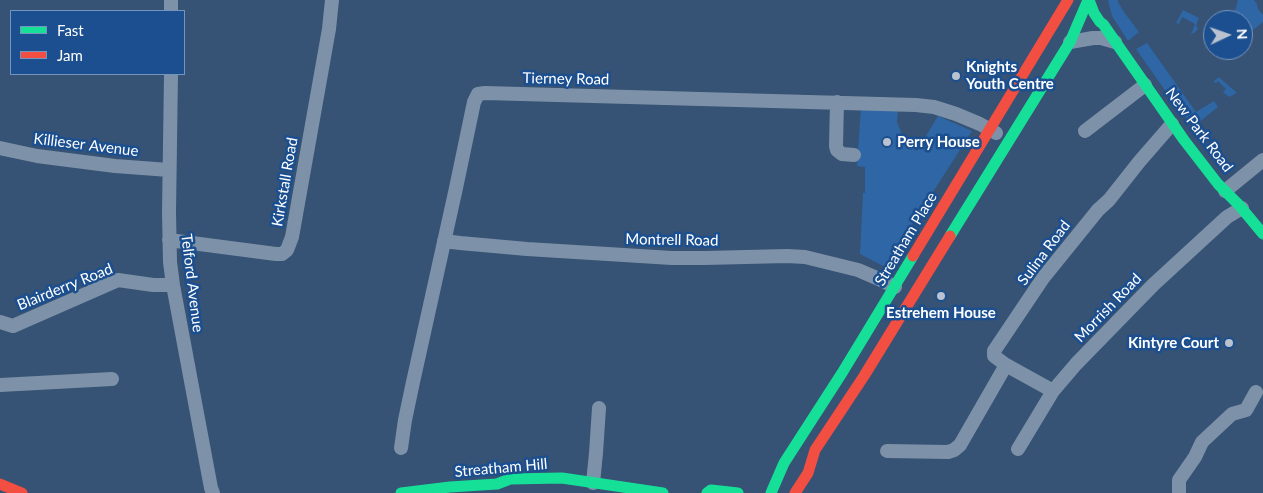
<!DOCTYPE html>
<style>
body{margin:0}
#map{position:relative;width:1263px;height:493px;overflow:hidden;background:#365274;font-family:Lato,sans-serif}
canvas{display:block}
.legend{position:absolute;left:10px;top:10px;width:175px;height:65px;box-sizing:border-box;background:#1b4f8f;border:1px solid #7695bc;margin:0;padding:6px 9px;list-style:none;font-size:15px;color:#fff}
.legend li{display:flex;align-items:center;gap:10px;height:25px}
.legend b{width:25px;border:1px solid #7695bc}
.north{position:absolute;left:1203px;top:10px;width:50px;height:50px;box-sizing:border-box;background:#1b4f8f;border:1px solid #7695bc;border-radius:50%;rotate:87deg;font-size:14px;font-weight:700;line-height:20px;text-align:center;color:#fff}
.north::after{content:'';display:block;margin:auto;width:18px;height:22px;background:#b9c2ce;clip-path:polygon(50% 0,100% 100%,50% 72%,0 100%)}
</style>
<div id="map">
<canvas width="1263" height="493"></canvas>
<ul class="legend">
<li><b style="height:6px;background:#16e098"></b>Fast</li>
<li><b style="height:6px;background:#f24e42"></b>Jam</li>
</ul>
<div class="north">N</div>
</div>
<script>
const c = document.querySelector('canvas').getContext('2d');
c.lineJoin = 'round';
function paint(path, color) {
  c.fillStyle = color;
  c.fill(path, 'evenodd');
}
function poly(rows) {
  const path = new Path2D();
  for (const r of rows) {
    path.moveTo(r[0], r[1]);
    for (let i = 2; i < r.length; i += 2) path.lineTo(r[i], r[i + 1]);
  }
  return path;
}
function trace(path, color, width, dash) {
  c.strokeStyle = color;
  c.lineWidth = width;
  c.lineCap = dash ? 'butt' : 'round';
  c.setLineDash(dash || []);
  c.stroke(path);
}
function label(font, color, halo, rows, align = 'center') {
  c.font = font + ' Lato,sans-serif';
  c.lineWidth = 5;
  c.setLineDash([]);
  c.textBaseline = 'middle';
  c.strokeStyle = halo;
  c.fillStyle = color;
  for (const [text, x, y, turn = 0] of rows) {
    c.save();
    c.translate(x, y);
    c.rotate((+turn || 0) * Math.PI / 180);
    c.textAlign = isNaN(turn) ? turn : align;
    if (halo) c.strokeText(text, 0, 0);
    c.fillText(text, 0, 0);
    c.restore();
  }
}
paint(poly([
 [1108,0,1118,0,1118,2,1124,12,1139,32,1128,41,1112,16],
 [1238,0,1254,0,1257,4,1258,9,1263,15,1263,22,1243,38,1243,20,1227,20,1231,16,1231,14,1235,10],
 [1183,10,1199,18,1196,26,1198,28,1198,29,1194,33,1191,34,1195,24,1182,17,1179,24,1176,23],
 [1147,43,1196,112,1214,101,1218,107,1193,127,1164,89,1136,49],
 [1219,77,1237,93,1229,97,1223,92,1226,89,1218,81,1216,83,1213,82],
 [861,107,898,109,897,122,906,144,917,151,938,116,972,131,885,267,860,254,863,193,865,193,865,167,857,166]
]), '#2f66a5');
trace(poly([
 [171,0,171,11],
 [1070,42,1093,38,1101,38,1115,42],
 [171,74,169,212,170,262,173,285,211,488,213,493],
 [837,102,836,146,837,150,842,154,854,155],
 [1085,131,1145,85],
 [0,148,37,156,115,166,169,170],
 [1225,191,1263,160],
 [169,240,276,254,282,254,287,250,292,237,329,29,332,0],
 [444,241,460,243,527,249,672,258,705,258,787,256,805,257,858,270,879,279,895,287],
 [0,322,13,326,118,280,153,285,173,285],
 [0,385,112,379],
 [1053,391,1006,365,994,356,994,351,1043,278,1098,210,1109,200,1139,162,1172,124],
 [401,448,405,420,413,382,456,188,474,102,478,94,485,93,916,105,934,107,956,114,980,124,996,133],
 [1018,449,1053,391,1076,364,1153,285,1227,217,1242,208],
 [887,451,948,452,954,450,960,445,1006,365],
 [593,483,596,453,599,408],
 [1179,493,1179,480,1195,457,1202,442,1232,414,1246,410,1256,392]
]), '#7d92a8', 14);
trace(poly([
 [1089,0,1094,13,1100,22,1103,24,1184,140,1218,184,1239,205,1263,234],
 [950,236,1070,42,1088,0],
 [401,493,450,487,497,484,510,479,562,478,663,493],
 [707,493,711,490,738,493],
 [771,493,784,463,842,373,913,256]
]), '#16e098', 11);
trace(poly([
 [913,256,1068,0],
 [0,484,22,493],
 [795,493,808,473,815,450,864,376,950,236]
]), '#f24e42', 11);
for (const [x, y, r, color] of [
 [956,76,5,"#b9c2ce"],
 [887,142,5,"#b9c2ce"],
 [941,296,5,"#b9c2ce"],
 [1229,343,5,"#b9c2ce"]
]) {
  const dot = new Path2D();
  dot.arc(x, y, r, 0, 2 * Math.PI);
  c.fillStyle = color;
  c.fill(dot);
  trace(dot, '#1b4f8f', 2);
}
label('bold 15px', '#fff', '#1b4f8f', [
 ["Knights",966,67],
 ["Youth Centre",966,84],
 ["Perry House",897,142],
 ["Estrehem House",941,313,"center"],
 ["Kintyre Court",1219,343,"right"]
], 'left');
label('15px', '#fff', '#1b4f8f', [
 ["Tierney Road",566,79,1],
 ["New Park Road",1199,130,53],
 ["Killieser Avenue",86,145,7],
 ["Kirkstall Road",285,182,-80],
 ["Streatham Place",906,239,-59],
 ["Montrell Road",672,240,1],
 ["Sulina Road",1044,253,-53],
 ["Telford Avenue",192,283,83],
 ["Blairderry Road",65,287,-22],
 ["Morrish Road",1108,308,-46],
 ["Streatham Hill",501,468,-5]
]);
</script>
